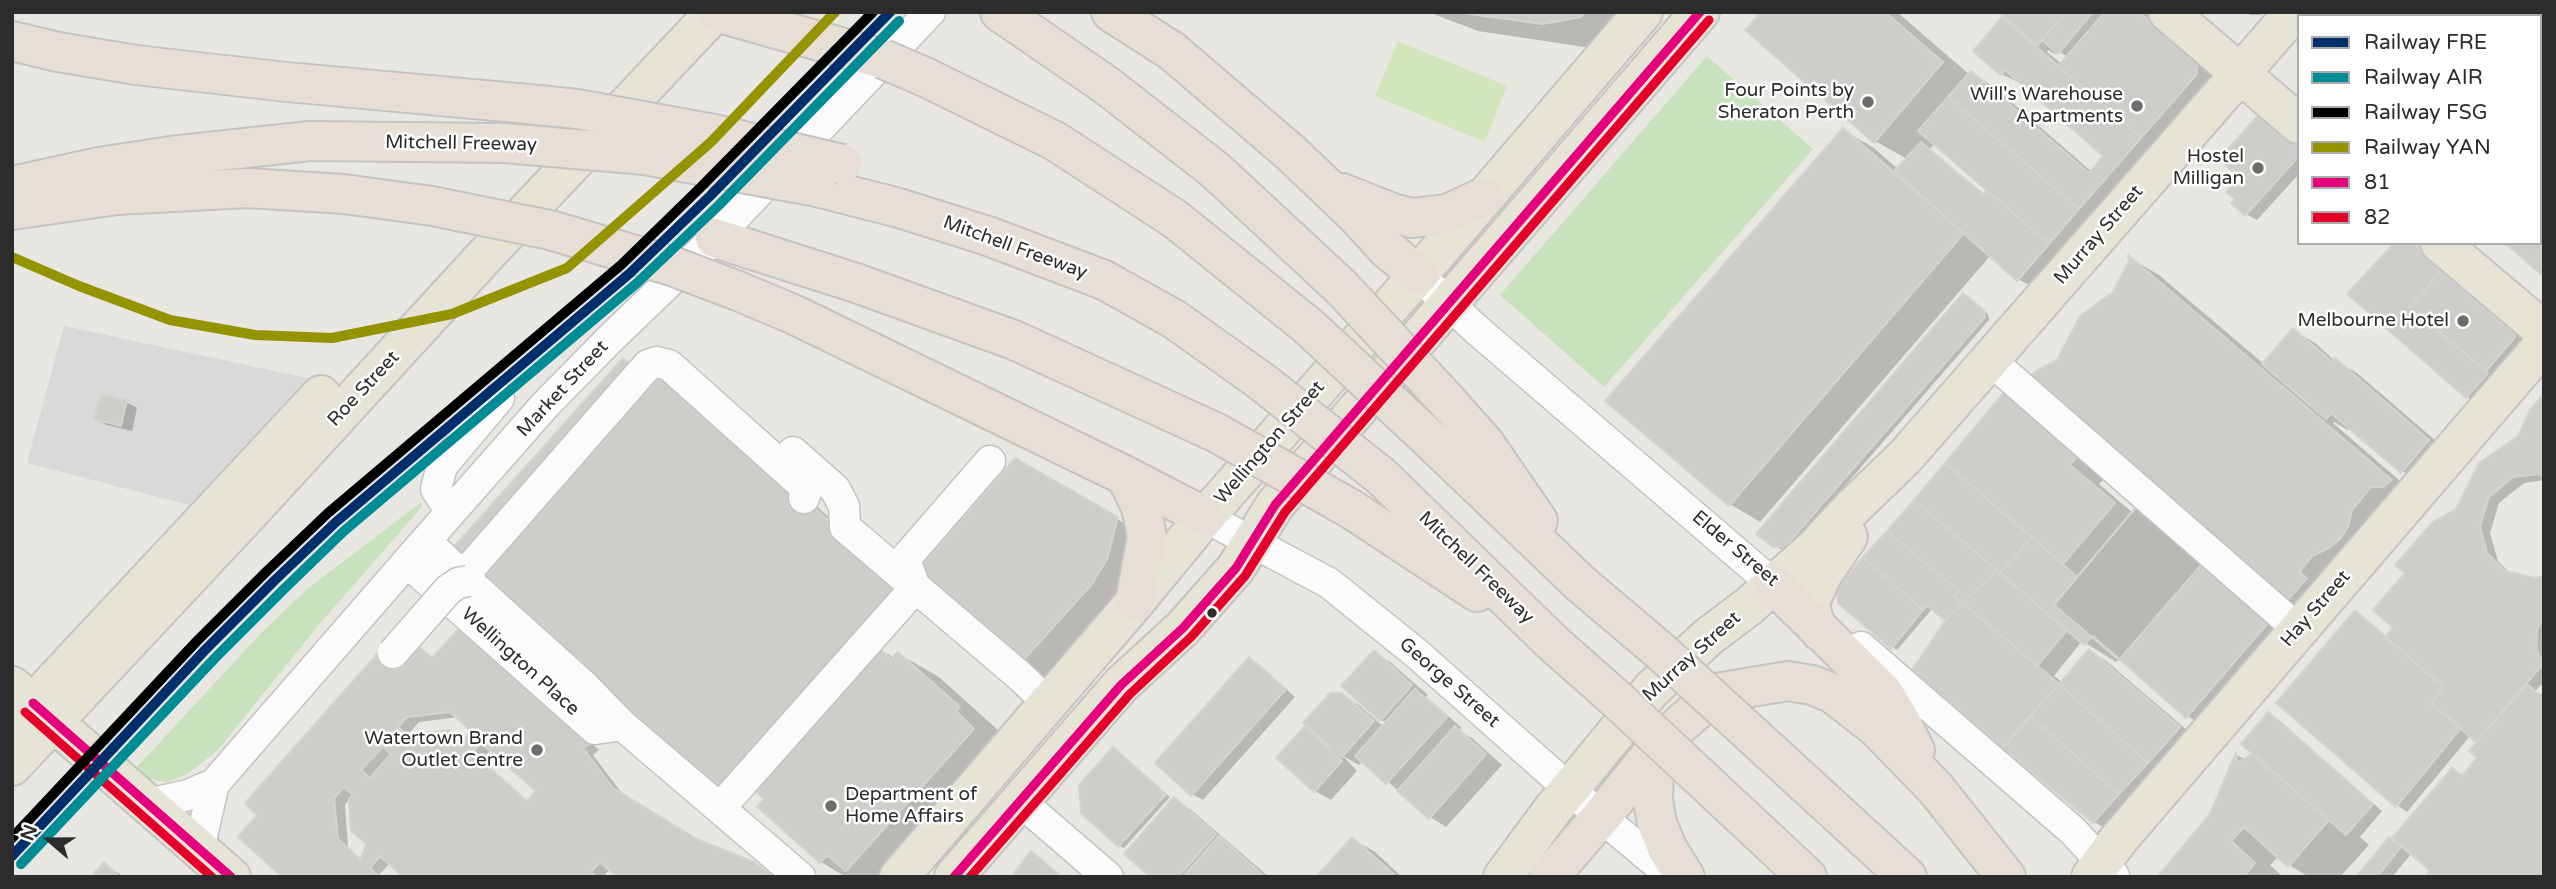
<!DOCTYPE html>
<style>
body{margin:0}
#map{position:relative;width:2556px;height:889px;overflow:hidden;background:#e9e7e2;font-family:"Varela Round",sans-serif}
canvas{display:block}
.frame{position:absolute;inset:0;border:14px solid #2c2c2c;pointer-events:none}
.legend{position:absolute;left:2297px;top:14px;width:245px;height:231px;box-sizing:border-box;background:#fff;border:2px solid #ababab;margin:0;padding:9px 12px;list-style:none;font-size:21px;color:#2c2c2c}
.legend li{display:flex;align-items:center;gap:14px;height:35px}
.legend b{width:35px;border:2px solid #ababab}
.north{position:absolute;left:14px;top:805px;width:70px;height:70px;-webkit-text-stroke:5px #fff;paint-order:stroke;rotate:290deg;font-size:19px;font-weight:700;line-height:28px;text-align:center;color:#2c2c2c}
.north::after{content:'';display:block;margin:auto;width:24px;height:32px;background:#2c2c2c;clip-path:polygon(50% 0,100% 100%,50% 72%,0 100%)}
</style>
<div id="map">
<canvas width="2556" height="889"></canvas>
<div class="frame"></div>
<ul class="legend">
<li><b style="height:9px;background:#002f6c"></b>Railway FRE</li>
<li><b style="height:9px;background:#008c95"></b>Railway AIR</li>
<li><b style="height:9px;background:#000"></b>Railway FSG</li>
<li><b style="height:9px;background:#949300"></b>Railway YAN</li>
<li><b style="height:9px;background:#e5007d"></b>81</li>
<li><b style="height:9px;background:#e4002b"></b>82</li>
</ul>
<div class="north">N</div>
</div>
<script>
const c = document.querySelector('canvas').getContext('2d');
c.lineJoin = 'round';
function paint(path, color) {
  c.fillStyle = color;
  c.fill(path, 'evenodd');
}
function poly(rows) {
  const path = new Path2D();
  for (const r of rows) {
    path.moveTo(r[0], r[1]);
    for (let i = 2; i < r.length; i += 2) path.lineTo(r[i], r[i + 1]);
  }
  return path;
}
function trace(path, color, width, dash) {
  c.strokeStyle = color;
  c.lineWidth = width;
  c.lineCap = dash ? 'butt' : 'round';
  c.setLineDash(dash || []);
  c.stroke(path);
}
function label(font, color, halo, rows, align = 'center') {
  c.font = font + ' "Varela Round",sans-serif';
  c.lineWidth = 5;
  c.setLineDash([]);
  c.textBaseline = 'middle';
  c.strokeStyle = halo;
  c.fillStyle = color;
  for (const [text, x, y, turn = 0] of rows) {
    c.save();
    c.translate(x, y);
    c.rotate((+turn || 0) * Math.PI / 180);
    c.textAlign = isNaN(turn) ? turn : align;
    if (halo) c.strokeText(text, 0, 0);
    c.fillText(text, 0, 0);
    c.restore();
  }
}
paint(poly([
 [64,326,312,379,193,506,27,463]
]), '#dad8d9');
paint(poly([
 [1707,56,1813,149,1604,387,1500,295],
 [420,503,422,505,420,509,317,627,218,750,186,775,167,782,147,779,136,768,262,632,306,590]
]), '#c9e2be');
paint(poly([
 [1398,41,1507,86,1485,142,1375,96]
]), '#d2e6bc');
paint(poly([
 [1428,12,1644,12,1622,40,1584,47,1478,31],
 [1763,12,1897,12,1970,75,1971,73,1993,86,2092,172,2106,156,2024,85,2001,74,1975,51,2002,19,2013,26,2015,24,2001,12,2146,12,2228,82,2067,252,2061,248,2029,285,2018,279,1991,255,1760,522,1730,504,1843,130,1874,148,1898,169,1907,159,1875,141],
 [2048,50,2055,54,2058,51,2068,57,2062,64,2047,52],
 [1935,143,1995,197,1985,195,1930,149],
 [2245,12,2265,12,2261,15,2250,15],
 [2271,122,2299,147,2299,174,2257,220,2246,214,2241,177],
 [2396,243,2413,243,2418,246,2531,345,2483,406,2467,397,2350,294],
 [2130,258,2159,275,2264,364,2293,330,2315,343,2334,360,2357,373,2450,453,2424,484,2402,471,2351,427,2348,430,2334,422,2333,423,2421,499,2317,619,2287,601,2059,361,2115,294,2131,262],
 [1968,298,1988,314,1989,320,1790,549,1780,549,1774,546],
 [640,370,678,382,920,599,876,648,895,658,899,654,939,677,999,731,902,877,846,877,821,862,767,799],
 [2006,394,2109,473,2099,484,2133,513,2136,509,2298,642,2218,734,2187,716,2120,658,2116,662,2082,641,2054,676,2062,682,2089,651,2105,660,2195,737,2135,845,2094,822,2005,747,1948,621,1933,608,1897,650,1892,647],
 [2544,397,2544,480,2524,483,2499,503,2490,533,2498,561,2511,574,2536,580,2544,577,2544,682,2535,691,2544,696,2544,877,2433,870,2412,853,2392,877,2358,877,2389,839,2402,846,2453,770,2464,776,2480,757,2479,742,2471,735,2407,812,2397,805,2355,613,2387,638,2396,627,2457,510,2519,437],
 [126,402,137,408,132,431,107,425,96,419],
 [1015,460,1148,537,1138,577,1051,681,1021,663],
 [417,647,434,659,606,712,592,744,599,750,593,755,624,796,698,841,753,864,773,877,619,877,610,869,603,877,406,877,390,863,379,875,381,877,285,877],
 [459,717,474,731,464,742,448,732,410,736,408,734,419,722],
 [491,749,538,791,529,802,482,760],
 [350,798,368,843,362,860,348,847,345,805],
 [1374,653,1390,662,1428,695,1426,697,1462,728,1459,731,1472,738,1502,765,1446,827,1430,817,1363,761,1359,765,1343,756,1357,771,1331,800,1315,791,1305,728,1318,736,1342,695,1359,705,1385,728,1387,723,1381,720],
 [1250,659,1261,666,1295,697,1203,800,1192,794],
 [2268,714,2279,720,2382,811,2360,837,2369,845,2340,877,2309,877,2289,865,2279,856,2270,865,2283,877,2159,877,2212,815,2237,755,2246,760,2255,754],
 [1118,752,1170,797,1124,848,1119,846],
 [1174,800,1190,809,1269,877,1153,877],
 [1352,839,1374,851,1402,877,1318,877],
 [104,865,125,877,93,877]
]), '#0003');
const building = poly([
 [1456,12,1585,12,1581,17,1542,24,1456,12],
 [1761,12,1885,12,1943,62,1874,143,1745,30,1761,12],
 [1999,12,2066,12,2037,46,1999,12],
 [2066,12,2093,12,2058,54,2042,40,2066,12],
 [2105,12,2139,12,2197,63,2197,74,2141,138,2058,66,2105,12],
 [2335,12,2371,12,2375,16,2333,16,2335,12],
 [2371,12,2521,12,2522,13,2519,16,2375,16,2371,12],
 [2523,12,2544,12,2544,29,2540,26,2540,16,2528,16,2523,12],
 [2002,17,2141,138,2079,209,1948,97,1971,71,2089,173,2103,156,2005,70,2000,75,1973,51,2002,17],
 [2544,38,2544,86,2540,83,2540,42,2544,38],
 [2540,94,2544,97,2544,162,2540,159,2540,94],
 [1948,97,2079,209,2049,244,1918,131,1948,97],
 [2260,113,2299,149,2299,156,2245,216,2231,203,2235,199,2226,192,2239,177,2219,159,2260,113],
 [1843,128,1964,233,1729,506,1605,401,1843,128],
 [1921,142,1983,195,1987,190,2049,244,2017,281,1894,171,1921,142],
 [2544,189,2544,216,2540,213,2540,193,2544,189],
 [2540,213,2544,216,2544,277,2505,243,2540,243,2540,213],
 [2394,243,2412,243,2443,269,2410,308,2488,373,2466,398,2347,294,2394,243],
 [2128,255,2392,480,2383,487,2371,487,2352,510,2348,527,2340,539,2329,548,2312,556,2299,572,2307,578,2286,602,2025,380,2036,371,2057,360,2080,316,2113,292,2129,261,2128,255],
 [2441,271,2515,334,2515,337,2486,371,2410,308,2441,271],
 [1963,293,1984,310,1985,317,1785,547,1773,547,1756,534,1963,293],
 [2293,328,2331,361,2335,358,2429,440,2401,473,2331,413,2326,419,2262,364,2293,328],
 [623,358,650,383,662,370,904,589,722,794,451,550,623,358],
 [2005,391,2079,454,2070,465,2115,503,2063,564,1945,463,2005,391],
 [101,394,127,400,121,426,94,419,101,394],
 [2544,394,2544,476,2538,474,2513,477,2489,497,2480,526,2487,553,2505,571,2536,578,2544,576,2544,615,2537,630,2536,648,2543,664,2476,742,2431,703,2444,687,2385,637,2393,628,2373,610,2405,573,2395,565,2433,522,2456,509,2479,463,2518,436,2530,410,2544,394],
 [1015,458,1118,517,1107,559,1092,584,1019,665,915,573,1015,458],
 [1945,463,2032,537,2000,573,1914,500,1945,463],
 [1914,500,1997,570,1963,603,1954,596,1959,591,1887,531,1914,500],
 [2136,507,2268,623,2186,718,2093,636,2084,645,2000,573,2032,537,2077,577,2136,507],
 [2136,507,2202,564,2119,660,2054,605,2136,507],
 [1887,531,1959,591,1954,596,1963,603,1945,621,1928,606,1923,610,1863,557,1887,531],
 [1863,557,1923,610,1891,649,1838,603,1836,589,1863,557],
 [1997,570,2067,630,2037,666,1963,603,1997,570],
 [1963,603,2059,684,2003,748,1912,670,1945,621,1963,603],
 [2355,610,2444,687,2431,703,2461,728,2396,807,2276,703,2355,610],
 [460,627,590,744,583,748,613,788,697,839,754,862,773,877,617,877,600,862,591,872,597,877,403,877,380,856,370,868,380,877,282,877,238,837,257,815,245,803,385,645,417,645,432,658,460,627],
 [450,712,471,731,462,741,449,730,407,735,398,727,407,717,450,712],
 [481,743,536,791,527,801,472,753,481,743],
 [383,747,391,754,370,778,361,770,383,747],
 [344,787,353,795,349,799,351,831,366,844,360,860,338,839,334,798,344,787],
 [876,646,891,659,898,652,960,707,956,711,974,729,846,871,827,855,820,863,757,807,764,799,750,786,876,646],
 [2089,649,2180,727,2148,763,2059,684,2089,649],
 [1374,650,1412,685,1380,721,1341,686,1374,650],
 [1249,657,1286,689,1191,796,1155,763,1249,657],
 [2059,684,2148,763,2119,794,2030,716,2059,684],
 [2527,684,2544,699,2544,877,2425,877,2430,871,2392,838,2452,768,2462,776,2477,758,2469,751,2527,684],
 [1415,689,1447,717,1386,784,1355,756,1415,689],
 [1330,693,1342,693,1374,721,1342,757,1303,723,1330,693],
 [2268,712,2373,804,2346,835,2241,744,2268,712],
 [2030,716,2119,794,2093,823,2003,748,2030,716],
 [1305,726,1342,761,1314,792,1276,758,1305,726],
 [1455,726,1486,754,1429,819,1397,791,1455,726],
 [1113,747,1166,794,1118,847,1081,813,1079,785,1113,747],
 [2236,752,2237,763,2252,754,2329,820,2288,867,2244,827,2231,841,2255,863,2244,877,2157,877,2210,814,2236,752],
 [1174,797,1216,834,1178,877,1150,877,1124,854,1174,797],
 [1219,836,1265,877,1183,877,1219,836],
 [1352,837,1397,877,1316,877,1352,837],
 [2389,837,2401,847,2377,877,2356,877,2389,837],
 [1031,851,1062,877,1011,877,1031,851],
 [104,862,119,877,91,877,104,862]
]);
paint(building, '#cecdc9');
trace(building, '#d4d3ce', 2);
const minor = poly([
 [1418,275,1477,330,1773,584,1792,593],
 [1990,360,2299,630],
 [793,452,835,489,844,506,845,527,1021,677,1048,703],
 [451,512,436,489,442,466,499,398],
 [1205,517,1329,583,1416,653,1601,817,1673,877],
 [426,541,468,581],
 [407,562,595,729,622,725,800,877],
 [1861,647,2073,831,2114,876],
 [622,725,584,686,473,586,468,575,471,567,640,374,648,365,657,362,669,365,804,486,806,492,804,498],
 [1020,801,1108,877],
 [148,804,188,795,214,784],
 [720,808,915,588,905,559,990,461],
 [199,849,214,784,407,562,546,404,611,338,715,238,930,12]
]);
const major = poly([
 [2168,12,2299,124],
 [2440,243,2544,331],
 [1820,631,1813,619,1810,602,1822,575,1848,537],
 [12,686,231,877],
 [12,726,321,395],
 [12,766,250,512,484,257,715,12],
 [899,877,1135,602,1205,517,1418,275,1643,12],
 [954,877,1121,685,1183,628,1236,568,1275,505,1700,12],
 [1503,877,1553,809,1652,689,1708,637,1749,606,1815,548,1854,506,1904,458,2294,12],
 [2091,877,2118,840,2544,344]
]);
const highway = poly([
 [716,12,883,59],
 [1000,12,1106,85,1215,170,1341,287],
 [1111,12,1172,51,1291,153,1357,216,1387,249,1418,275],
 [12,41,58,52,136,65,287,82,539,105],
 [925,77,1055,141,1175,219,1308,326],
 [12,186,99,167,171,156,310,141,504,143],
 [817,187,899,208,988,236,1104,280,1174,319,1261,381],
 [1342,193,1395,214,1412,218,1447,214,1484,197],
 [12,210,117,195,248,188,344,194,432,206],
 [715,238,856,283,1014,340,1217,433],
 [738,291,795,315,1126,476,1205,517],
 [1447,401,1485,444,1538,521],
 [1421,431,1581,584,1659,650],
 [1126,476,1141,507,1147,536,1135,602],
 [1381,476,1554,644,1613,696],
 [1351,509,1477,592],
 [1773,584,1883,692,1898,717,1915,750],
 [1750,733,1907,877],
 [1662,744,1654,772,1653,801,1657,823,1667,848,1685,877],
 [1703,780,1807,877],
 [1549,877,1601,817,1664,739,1716,693,1788,681,1812,685,1832,693,1877,728,1936,789,2006,877]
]);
trace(minor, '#c3c3c2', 33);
trace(major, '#c5c4c2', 42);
trace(highway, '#c5c4c2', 42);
trace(minor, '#fcfbfb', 30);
trace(major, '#e6e4d5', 38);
trace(highway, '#e7dfd6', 38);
const minorBridge = poly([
 [393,653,448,590,458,583,468,581]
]);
const highwayBridge = poly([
 [883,59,925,77],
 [539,105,577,109,714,134,842,164],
 [504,143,645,155,817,187],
 [432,206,550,230,672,266,738,291],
 [1341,287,1447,401],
 [1308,326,1421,431],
 [1261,381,1381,476],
 [1217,433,1351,509],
 [1659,650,1750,733],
 [1613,696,1703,780]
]);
trace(minorBridge, '#c3c3c2', 33, []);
trace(highwayBridge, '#c5c4c2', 42, []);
trace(minorBridge, '#fcfbfb', 30);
trace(highwayBridge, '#e7dfd6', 38);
trace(poly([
 [33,703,231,877],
 [954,877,1121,685,1183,628,1236,568,1275,505,1700,12]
]), '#e5007d', 9);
trace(poly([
 [25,712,212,877],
 [970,877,1130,694,1191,637,1245,576,1285,512,1709,20]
]), '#e4002b', 9);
trace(poly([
 [12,856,206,649,275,580,336,522,629,274,710,196,890,12]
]), '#002f6c', 10);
trace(poly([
 [21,864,215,658,284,589,344,531,637,283,719,205,899,21]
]), '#008c95', 10);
trace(poly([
 [12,838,197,641,267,571,328,513,621,265,701,187,873,12]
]), '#000', 10);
trace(poly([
 [12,257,79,286,170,320,255,335,332,338,452,314,567,268,711,142,835,12]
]), '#949300', 10);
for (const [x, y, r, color] of [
 [1868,102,7,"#6e6d6c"],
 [2137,106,7,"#6e6d6c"],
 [2258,168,7,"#6e6d6c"],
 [2463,321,7,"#6e6d6c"],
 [1212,613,6,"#2c2c2c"],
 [537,750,7,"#6e6d6c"],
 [831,806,7,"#6e6d6c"]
]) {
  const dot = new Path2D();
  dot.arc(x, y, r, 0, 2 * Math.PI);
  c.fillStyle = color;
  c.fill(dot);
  trace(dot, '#fff', 2.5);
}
label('19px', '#2c2c2c', '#fff', [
 ["Four Points by",1854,91],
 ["Sheraton Perth",1854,113],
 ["Will's Warehouse",2123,95],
 ["Apartments",2123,117],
 ["Hostel",2244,157],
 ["Milligan",2244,179],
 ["Melbourne Hotel",2449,321],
 ["Watertown Brand",523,739],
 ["Outlet Centre",523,761],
 ["Department of",845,795,"left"],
 ["Home Affairs",845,817,"left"]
], 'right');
label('19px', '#2c2c2c', '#fff', [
 ["Mitchell Freeway",461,144,1],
 ["Murray Street",2099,235,-49],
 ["Mitchell Freeway",1015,248,20],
 ["Roe Street",364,389,-47],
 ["Market Street",563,389,-47],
 ["Wellington Street",1270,443,-49],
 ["Elder Street",1735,549,40],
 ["Mitchell Freeway",1476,568,44],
 ["Hay Street",2316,609,-49],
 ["Murray Street",1692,657,-42],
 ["Wellington Place",520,662,42],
 ["George Street",1449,683,41]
]);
</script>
